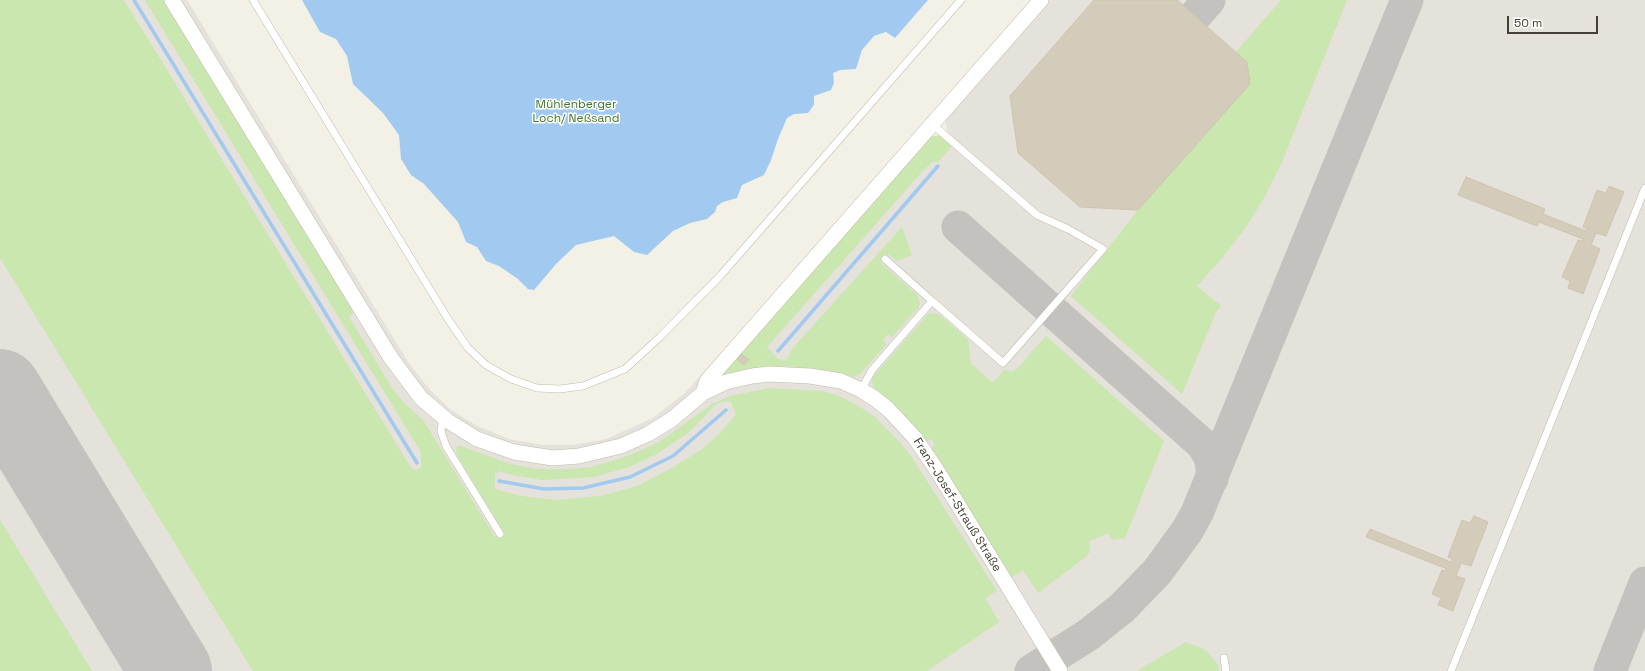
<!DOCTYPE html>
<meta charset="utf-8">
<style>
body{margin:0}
#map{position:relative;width:1645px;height:671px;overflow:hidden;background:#f3f0e6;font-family:"Space Grotesk",sans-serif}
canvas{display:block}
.scale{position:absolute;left:1507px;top:16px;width:91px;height:18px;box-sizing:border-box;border:2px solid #454035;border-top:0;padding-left:5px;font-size:12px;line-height:14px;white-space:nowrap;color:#454035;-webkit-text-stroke:3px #fff;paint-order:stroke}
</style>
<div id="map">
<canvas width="1645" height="671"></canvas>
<div class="scale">50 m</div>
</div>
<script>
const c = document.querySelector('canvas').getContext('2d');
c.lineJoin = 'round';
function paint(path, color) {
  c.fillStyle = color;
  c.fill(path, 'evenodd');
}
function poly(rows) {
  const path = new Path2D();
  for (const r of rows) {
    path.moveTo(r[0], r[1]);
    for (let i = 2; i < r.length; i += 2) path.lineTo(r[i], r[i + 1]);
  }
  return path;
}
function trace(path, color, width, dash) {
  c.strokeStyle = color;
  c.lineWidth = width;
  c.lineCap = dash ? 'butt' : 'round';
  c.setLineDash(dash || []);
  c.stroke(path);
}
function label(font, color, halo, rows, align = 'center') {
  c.font = font + ' "Space Grotesk",sans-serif';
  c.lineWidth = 3;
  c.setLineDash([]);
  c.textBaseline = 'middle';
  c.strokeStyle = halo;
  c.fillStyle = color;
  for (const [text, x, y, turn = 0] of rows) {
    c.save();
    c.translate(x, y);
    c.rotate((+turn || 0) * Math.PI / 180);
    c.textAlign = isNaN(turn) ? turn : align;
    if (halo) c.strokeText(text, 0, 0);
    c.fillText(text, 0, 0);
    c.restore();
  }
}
paint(poly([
 [0,0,187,0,408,362,429,389,451,410,477,426,509,439,542,445,573,445,606,439,653,418,685,393,732,340,738,346,940,138,947,130,945,119,1050,0,1645,0,1645,671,0,671]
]), '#e5e1db');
paint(poly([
 [0,0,124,0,408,463,413,470,421,468,421,452,145,0,164,0,354,312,349,317,392,388,405,404,423,420,495,537,503,531,457,455,456,450,458,445,510,464,539,469,567,469,591,467,615,460,637,452,659,442,712,404,730,396,770,388,822,391,839,396,857,405,876,418,896,438,911,456,997,591,985,598,999,622,927,671,253,671,0,258],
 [725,401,731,402,736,415,719,434,702,449,672,468,637,486,601,496,555,500,521,496,495,489,495,474,500,471,512,475,542,480,594,477,629,467,655,455,688,433,716,404],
 [1281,0,1347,0,1282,162,1265,196,1246,227,1222,258,1197,286,1221,306,1216,312,1182,394,1071,296,1138,210,1250,84,1247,62,1236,52],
 [940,135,952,146,938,162,932,162,920,174,767,347,777,358,782,361,787,359,792,349,902,227,912,255,897,261,888,254,881,263,917,295,920,304,919,307,892,337,888,334,883,340,886,345,860,374,854,377,832,371,786,366,760,367,718,376,929,137],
 [932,313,940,315,968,340,971,364,993,383,1005,369,1011,372,1017,369,1046,336,1164,441,1125,538,1112,540,1109,533,1089,541,1090,551,1087,556,1038,593,1023,570,1010,578,931,448,935,445,932,439,927,441,900,410,873,387,872,378,928,314],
 [0,520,92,671,0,671],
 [1186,642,1206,650,1218,665,1219,671,1137,671]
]), '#c9e7ae');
paint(poly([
 [302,0,928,0,895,38,886,32,874,36,862,50,856,69,840,70,833,73,834,83,831,90,814,96,814,105,808,113,794,114,787,118,778,139,771,160,764,175,742,185,737,198,723,202,717,206,715,212,707,219,690,223,673,231,647,255,634,252,614,236,576,245,557,263,534,290,528,289,518,279,499,266,486,261,477,247,466,242,458,222,424,184,411,175,401,159,399,135,383,113,353,84,347,56,336,39,320,32]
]), '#a2caf0');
trace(poly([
 [134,0,417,463],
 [778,351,938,166],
 [499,481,544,489,583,488,630,477,673,456,726,410]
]), '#a2caf0', 3.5);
trace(poly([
 [1165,50,1209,0],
 [958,227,1202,444,1209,455,1212,464,1212,479],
 [1031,671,1088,635,1122,608,1157,572,1187,531,1197,513,1407,0],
 [1610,671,1645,583]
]), '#c4c2be', 33);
trace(poly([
 [0,390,171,671]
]), '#c4c2be', 82);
const building = poly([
 [1094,0,1177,0,1247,62,1250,84,1138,210,1080,207,1018,153,1010,96,1094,0],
 [1466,177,1545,209,1543,214,1586,231,1587,229,1583,227,1597,190,1606,193,1609,186,1624,192,1606,236,1596,233,1591,245,1600,249,1583,294,1568,288,1570,281,1562,277,1578,240,1582,241,1583,239,1539,222,1537,226,1458,195,1466,177],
 [741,354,749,360,744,365,737,359,741,354],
 [1474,516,1488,522,1471,566,1461,563,1456,576,1465,579,1453,611,1438,605,1441,598,1432,594,1442,570,1446,571,1447,569,1366,537,1370,529,1451,562,1452,559,1448,557,1462,520,1470,523,1474,516]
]);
paint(building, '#d4ccbb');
trace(building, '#cfc5ae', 1);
const service = poly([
 [253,0,448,319,468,348,486,365,511,379,537,388,560,389,583,386,625,369,660,337,721,275,961,0],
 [885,259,932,301],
 [861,390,872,370,932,301,1003,363,1103,249,1068,229,1037,215,932,124],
 [443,417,441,431,446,446,500,534],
 [1224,658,1226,671],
 [1451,671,1645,188]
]);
const minor = poly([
 [172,0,391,358,421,398,448,421,477,439,514,452,553,458,579,456,621,446,648,434,671,420,703,393,726,382,752,376,769,374,810,376,841,381,861,390,874,398,888,409,915,438,936,469,1060,671],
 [703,393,707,381,720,366,1041,0]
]);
trace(service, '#c1bbab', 8);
trace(minor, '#c1bbab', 16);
trace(service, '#fff', 7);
trace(minor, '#fff', 15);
label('12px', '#407729', '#fff', [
 ["Mühlenberger",576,105],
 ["Loch/ Neßsand",576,119]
]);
label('12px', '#454035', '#fff', [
 ["Franz-Josef-Strauß Straße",957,505,58]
]);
</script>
